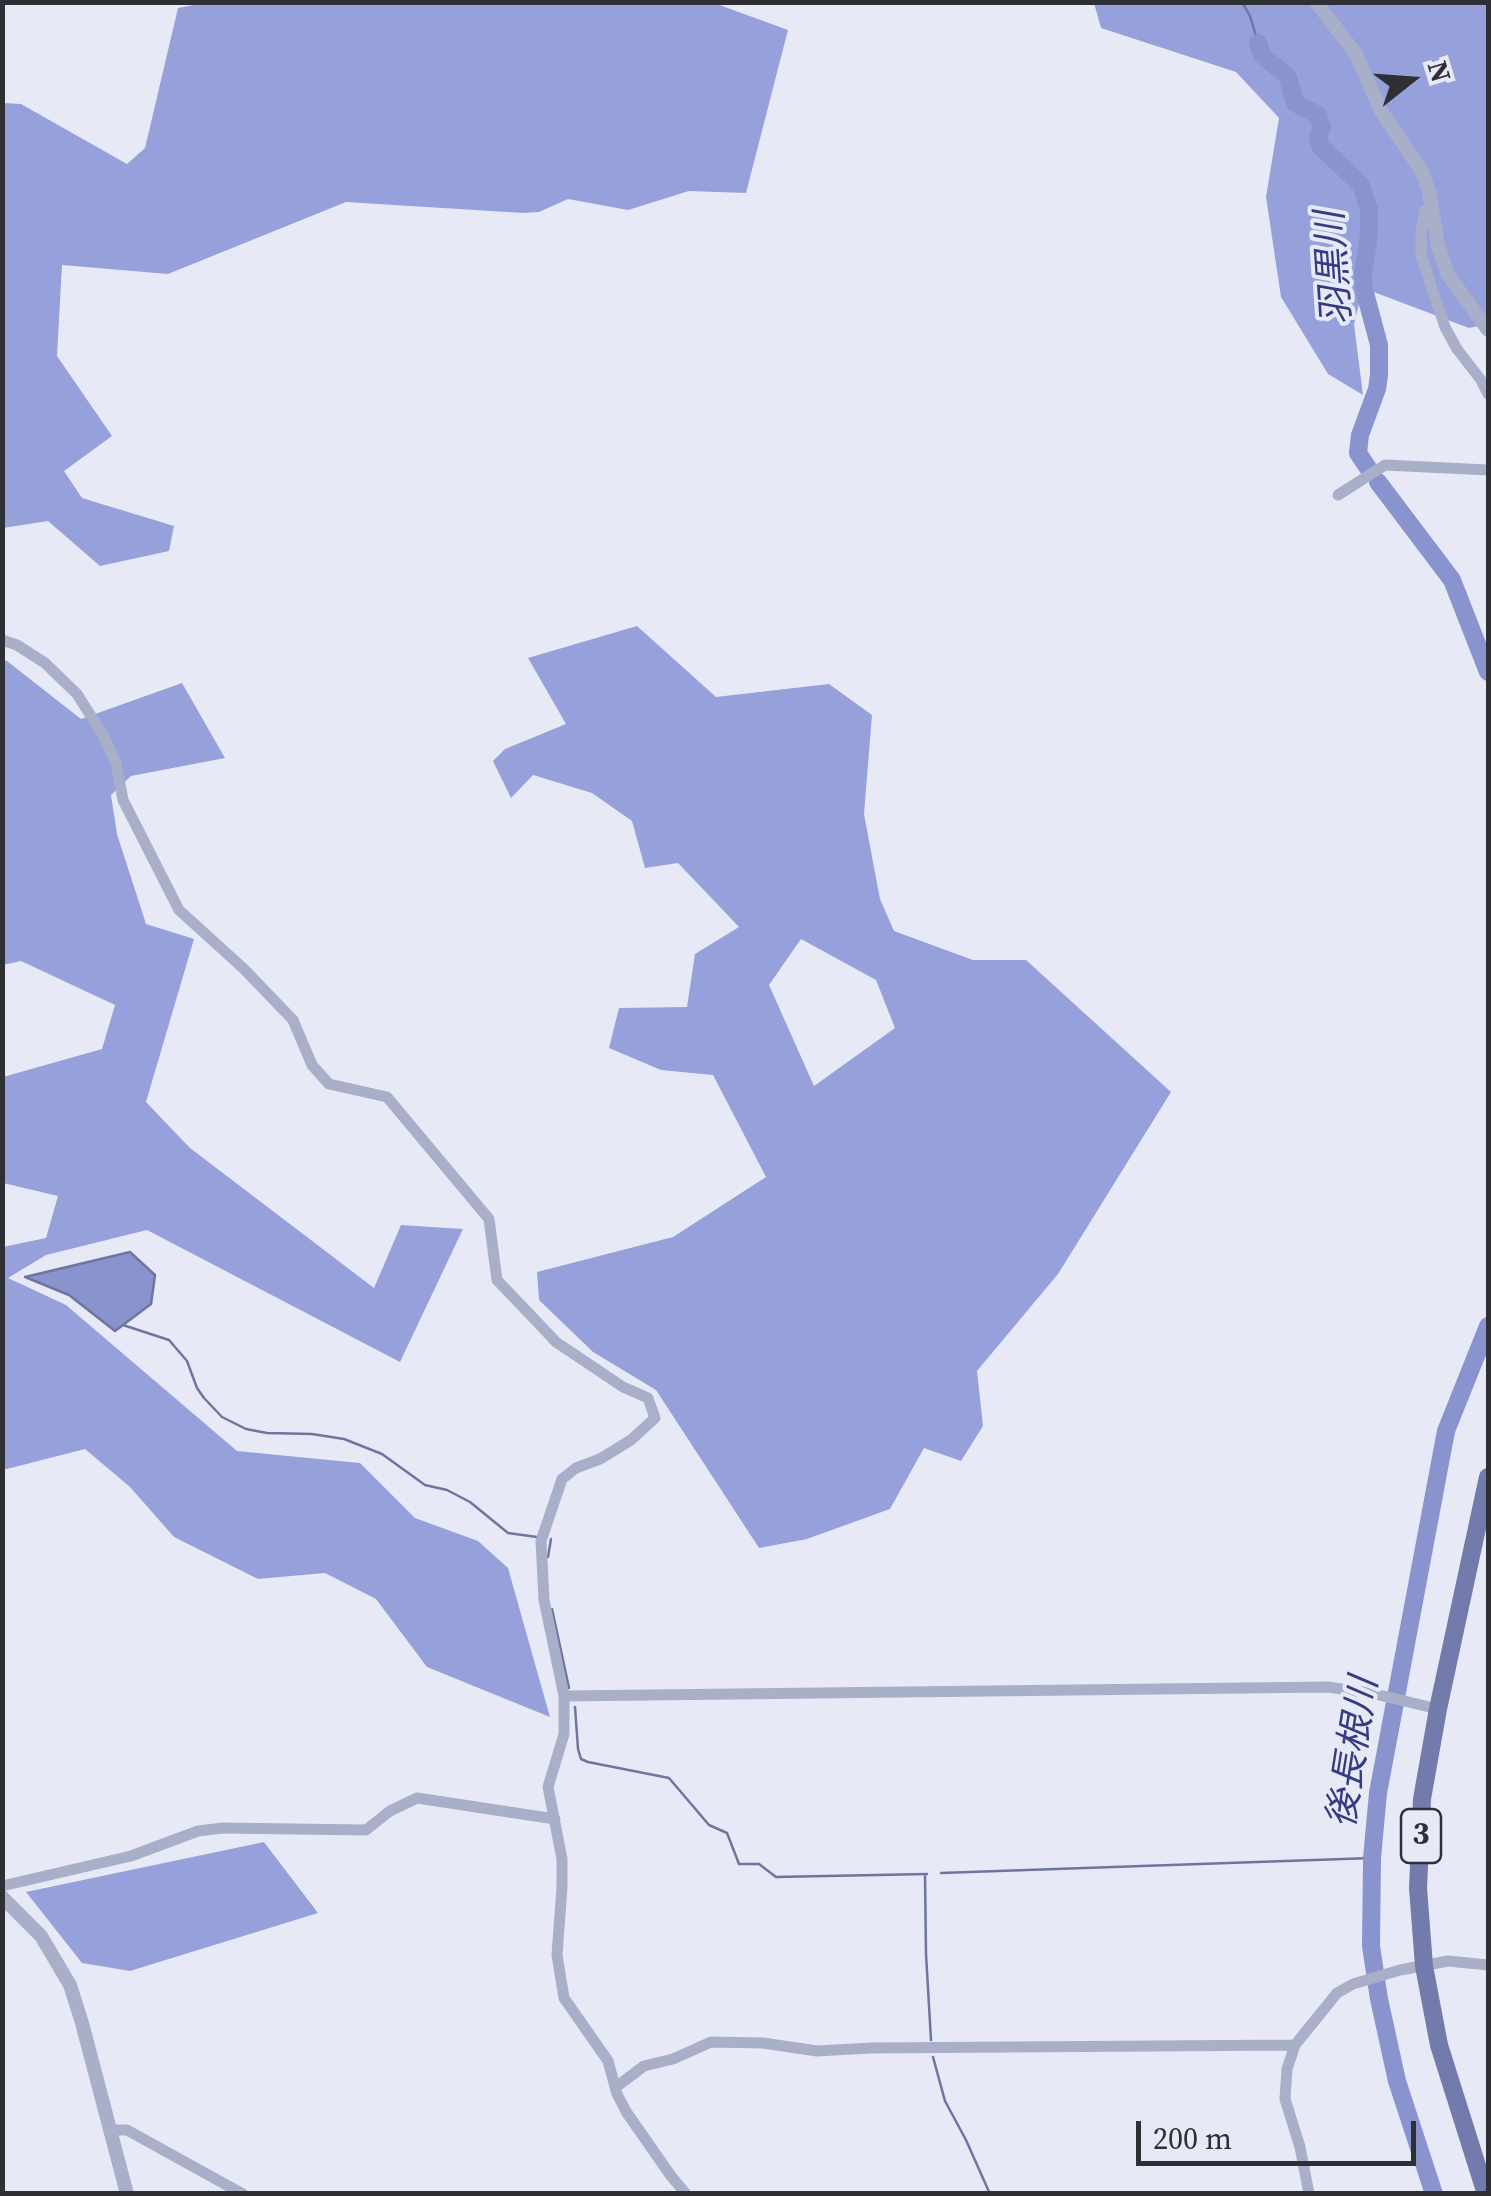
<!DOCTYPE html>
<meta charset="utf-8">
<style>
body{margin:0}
#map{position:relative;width:1491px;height:2196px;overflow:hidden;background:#e7eaf6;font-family:"Source Serif 4",serif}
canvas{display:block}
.frame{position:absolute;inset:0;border:5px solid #2f3035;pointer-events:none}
.north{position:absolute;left:1361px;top:30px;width:100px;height:100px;-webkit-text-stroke:8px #e7eaf6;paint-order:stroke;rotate:73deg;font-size:28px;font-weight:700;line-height:40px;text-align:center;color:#2f3035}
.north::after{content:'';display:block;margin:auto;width:35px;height:45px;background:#2f3035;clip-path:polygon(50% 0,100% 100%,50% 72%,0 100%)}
.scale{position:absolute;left:1136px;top:2121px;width:280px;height:45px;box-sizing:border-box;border:5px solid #2f3035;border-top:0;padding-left:12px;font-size:30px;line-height:35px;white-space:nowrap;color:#2f3035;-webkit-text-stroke:8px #e7eaf6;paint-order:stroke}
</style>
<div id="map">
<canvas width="1491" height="2196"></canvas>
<div class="frame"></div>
<div class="north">N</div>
<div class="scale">200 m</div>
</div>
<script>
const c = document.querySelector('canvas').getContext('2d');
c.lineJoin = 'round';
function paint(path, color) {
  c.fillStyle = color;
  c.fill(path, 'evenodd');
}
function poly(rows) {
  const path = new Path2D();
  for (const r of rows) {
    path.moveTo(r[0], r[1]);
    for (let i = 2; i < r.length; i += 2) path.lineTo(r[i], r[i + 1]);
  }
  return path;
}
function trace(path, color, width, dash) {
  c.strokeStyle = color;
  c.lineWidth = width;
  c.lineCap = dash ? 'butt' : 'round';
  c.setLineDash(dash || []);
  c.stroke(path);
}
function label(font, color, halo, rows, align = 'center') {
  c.font = font + ' "Source Serif 4","Noto Sans JP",serif';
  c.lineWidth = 8;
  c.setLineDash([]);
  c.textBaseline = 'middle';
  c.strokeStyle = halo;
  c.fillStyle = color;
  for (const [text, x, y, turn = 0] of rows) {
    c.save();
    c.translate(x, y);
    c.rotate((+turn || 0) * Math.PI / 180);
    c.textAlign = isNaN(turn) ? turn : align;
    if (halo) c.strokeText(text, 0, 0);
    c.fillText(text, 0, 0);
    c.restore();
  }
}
paint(poly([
 [209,2,714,3,788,30,746,193,689,191,628,210,568,199,539,212,523,213,346,202,168,274,62,265,57,356,112,436,64,471,82,498,174,526,169,551,100,566,48,521,3,528,3,103,21,104,127,164,145,148,178,8],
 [1094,3,1488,3,1488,324,1469,328,1363,288,1354,324,1363,395,1328,374,1281,297,1266,197,1279,118,1236,72,1101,28],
 [637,626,716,697,829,684,872,715,864,814,880,899,894,931,973,960,1026,960,1171,1092,1058,1274,977,1371,983,1426,961,1461,924,1448,890,1509,807,1539,759,1548,656,1390,593,1352,539,1300,537,1272,673,1237,766,1177,713,1075,661,1070,609,1048,619,1008,687,1007,695,954,739,927,678,863,645,868,632,821,592,793,533,775,511,798,493,761,505,749,566,724,528,658],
 [801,939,876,980,895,1028,814,1086,769,985],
 [3,660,7,661,81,719,182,683,225,758,131,776,111,795,117,834,146,924,194,939,146,1102,190,1148,374,1288,401,1225,463,1229,400,1362,147,1230,46,1255,8,1278,66,1305,237,1451,360,1463,415,1518,478,1541,508,1568,550,1717,427,1667,376,1599,325,1573,258,1579,174,1537,130,1487,85,1449,3,1470,3,1247,46,1238,58,1196,3,1183,3,1077,102,1049,115,1005,21,961,3,965],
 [264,1842,318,1913,130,1971,82,1963,26,1892]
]), '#96a1dc');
const water = poly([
 [130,1252,155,1275,151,1304,115,1331,69,1295,25,1277,130,1252]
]);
paint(water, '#8994ce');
trace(water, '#6e76a0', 2.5);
trace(poly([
 [1242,2,1250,16,1258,43],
 [123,1325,169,1340,187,1361,197,1388,204,1398,222,1417,246,1429,267,1433,312,1434,344,1439,382,1454,425,1485,447,1490,470,1502,508,1533,537,1537],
 [548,1557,551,1539],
 [552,1609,569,1688],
 [575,1707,578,1749,581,1759,588,1762,669,1778,709,1825,727,1833,739,1864,759,1864,776,1877,927,1874],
 [941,1873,1372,1858],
 [925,1875,926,1954,931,2040],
 [933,2057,945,2101,966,2140,990,2194]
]), '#6e76a0', 2.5);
trace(poly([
 [1258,43,1262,55,1288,77,1295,103,1318,115,1322,127,1318,137,1320,146,1361,185,1369,209,1369,234,1363,274,1364,289,1379,345,1379,375,1377,389,1360,435,1358,453,1368,468],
 [1378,482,1452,580,1488,672],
 [1434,2194,1397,2081,1379,1999,1371,1946,1372,1858,1378,1793,1446,1431,1488,1326]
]), '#8994ce', 18);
trace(poly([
 [1432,206,1425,211,1421,230,1421,254,1432,289,1445,327,1457,349,1481,380,1488,394],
 [1338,495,1385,465,1488,470],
 [2,640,17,645,45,663,77,694,103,735,116,763,123,800,179,910,244,969,293,1020,312,1065,329,1084,387,1097,489,1219,497,1280,540,1325,556,1342,623,1387,648,1398,655,1418,631,1440,600,1459,576,1468,562,1479,541,1541,544,1600,564,1696,564,1734,548,1787,562,1859,562,1887,557,1955,564,1998,608,2061,617,2094,627,2113,671,2176,686,2194],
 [564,1696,1328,1687,1375,1694,1438,1709],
 [2,1886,131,1856,198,1831,223,1828,366,1830,390,1811,417,1798,555,1819],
 [616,2087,644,2066,673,2059,711,2042,763,2043,817,2051,871,2048,1295,2045],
 [111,2130,127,2130,243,2194],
 [1309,2194,1300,2147,1285,2099,1287,2069,1295,2045,1337,1993,1353,1984,1400,1970,1448,1961,1488,1965]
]), '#a9afc9', 11);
trace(poly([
 [1316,2,1356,54,1381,111,1421,170,1429,191,1438,245,1448,275,1488,330],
 [2,1897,41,1936,70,1985,82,2023,127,2194]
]), '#a9afc9', 14);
trace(poly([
 [1486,2194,1439,2045,1424,1966,1418,1888,1422,1799,1438,1709,1488,1477]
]), '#727bab', 18);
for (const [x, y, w] of [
 [1421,1836,40]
]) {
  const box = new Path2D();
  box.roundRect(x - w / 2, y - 27, w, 54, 8);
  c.fillStyle = '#e7eaf6';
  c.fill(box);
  trace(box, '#2f3035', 2.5);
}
label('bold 32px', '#2f3035', null, [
 ["3",1421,1836]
]);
label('italic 38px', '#363c82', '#e7eaf6', [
 ["羽黒川",1336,268,-94],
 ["後長根川",1355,1753,-81]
]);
</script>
